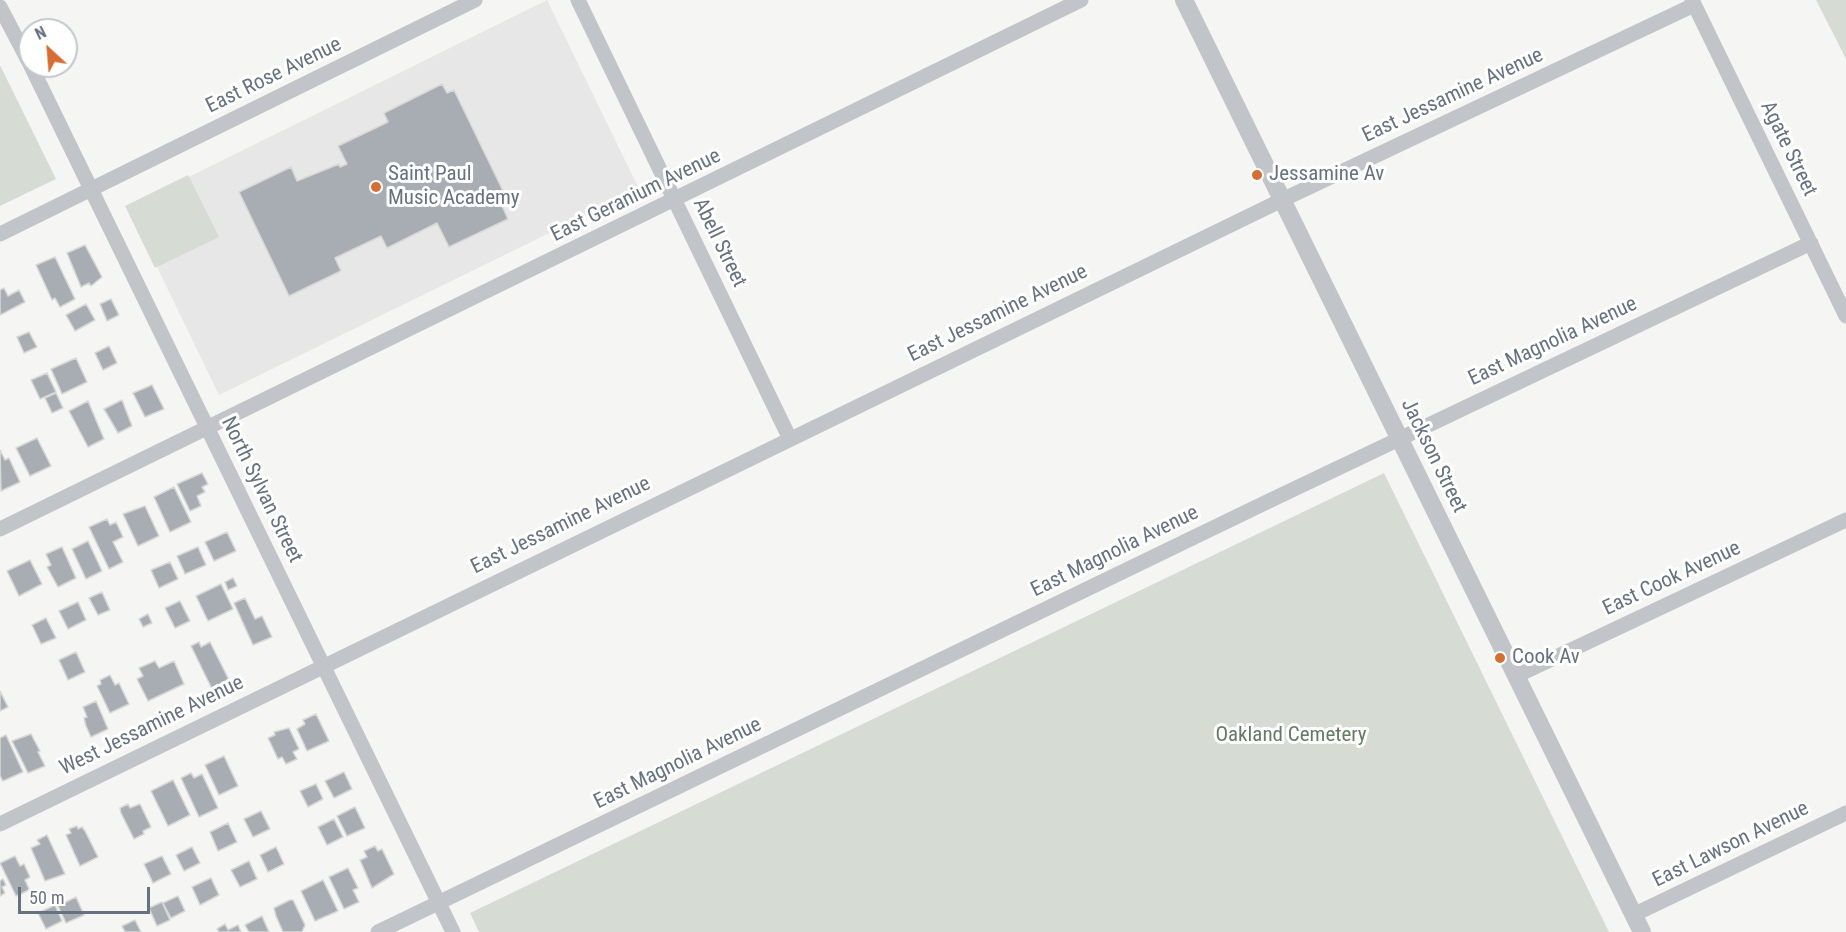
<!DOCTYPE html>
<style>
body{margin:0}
#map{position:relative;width:1846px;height:932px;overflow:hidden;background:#f5f6f3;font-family:"Roboto Condensed",sans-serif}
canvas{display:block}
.north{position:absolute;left:18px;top:18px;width:60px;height:60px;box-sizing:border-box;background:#fff;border:2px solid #c2c7cd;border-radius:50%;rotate:334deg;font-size:16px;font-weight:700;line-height:24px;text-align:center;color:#677281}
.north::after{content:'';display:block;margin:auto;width:21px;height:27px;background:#d56e33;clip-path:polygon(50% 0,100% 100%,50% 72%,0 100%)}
.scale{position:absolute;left:18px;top:887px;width:132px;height:27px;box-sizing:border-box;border:3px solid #677281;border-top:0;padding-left:8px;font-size:18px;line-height:21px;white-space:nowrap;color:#677281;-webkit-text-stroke:4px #fff;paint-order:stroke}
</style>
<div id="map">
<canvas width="1846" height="932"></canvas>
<div class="north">N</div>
<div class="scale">50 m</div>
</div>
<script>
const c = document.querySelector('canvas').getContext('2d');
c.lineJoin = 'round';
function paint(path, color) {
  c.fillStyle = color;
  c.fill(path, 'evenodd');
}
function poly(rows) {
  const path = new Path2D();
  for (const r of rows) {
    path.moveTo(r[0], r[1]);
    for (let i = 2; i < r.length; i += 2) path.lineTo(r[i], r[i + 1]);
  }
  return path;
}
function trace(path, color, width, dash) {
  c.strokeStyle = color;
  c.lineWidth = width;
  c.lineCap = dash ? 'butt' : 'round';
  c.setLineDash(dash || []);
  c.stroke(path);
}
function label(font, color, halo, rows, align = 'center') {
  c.font = font + ' "Roboto Condensed",sans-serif';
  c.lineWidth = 6;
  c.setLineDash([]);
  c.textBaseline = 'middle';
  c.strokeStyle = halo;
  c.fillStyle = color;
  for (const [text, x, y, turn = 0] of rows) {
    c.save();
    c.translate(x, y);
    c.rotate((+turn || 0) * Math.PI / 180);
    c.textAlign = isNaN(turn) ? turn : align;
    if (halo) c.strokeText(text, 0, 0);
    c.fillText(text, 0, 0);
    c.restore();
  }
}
paint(poly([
 [547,0,639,189,219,395,128,207]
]), '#e6e7e6');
paint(poly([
 [1816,0,1846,0,1846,59],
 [0,65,56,179,0,206],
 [188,175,219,237,155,268,125,206],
 [1384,473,1609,932,479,932,470,913]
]), '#d6dcd4');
const building = poly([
 [442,84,447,93,454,90,504,193,498,197,508,219,449,247,437,223,387,248,381,236,335,258,341,271,289,296,239,192,291,167,297,181,339,164,340,167,347,164,338,146,388,122,384,113,442,84],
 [85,245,102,277,91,286,89,283,81,287,67,253,85,245],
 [55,257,75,299,60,307,55,298,52,300,36,265,55,257],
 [4,288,8,296,19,290,25,302,0,315,0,290,4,288],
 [111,299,119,315,107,321,100,304,111,299],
 [86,304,95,320,75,331,66,315,86,304],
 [29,332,37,347,24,353,17,337,29,332],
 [109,346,117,363,103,370,95,353,109,346],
 [76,358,87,382,62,394,51,369,76,358],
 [47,373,56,392,40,399,31,380,47,373],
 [152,385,164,409,145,417,133,393,152,385],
 [56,393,63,408,52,413,45,398,56,393],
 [122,400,132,426,118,433,104,409,122,400],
 [88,401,104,439,88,447,69,411,88,401],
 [37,438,51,466,30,476,16,448,37,438],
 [0,450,5,460,9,458,20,482,1,491,0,450],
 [202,473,208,484,202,487,205,492,197,496,201,506,190,511,177,484,202,473],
 [174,487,191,522,170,532,154,497,174,487],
 [145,506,159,536,138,546,123,514,145,506],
 [107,519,110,525,116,522,123,537,113,542,123,562,109,569,89,527,107,519],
 [227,532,236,551,214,561,205,542,227,532],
 [88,541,102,571,86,579,72,549,88,541],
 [62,547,76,578,58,587,47,567,51,565,46,554,62,547],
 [198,547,206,565,185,574,177,556,198,547],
 [30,560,42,584,19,596,7,571,30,560],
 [170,562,178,579,159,588,151,570,170,562],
 [233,578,237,586,228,590,225,582,233,578],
 [221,584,233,609,208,621,196,596,221,584],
 [102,592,110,610,98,615,89,598,102,592],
 [245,598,255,619,262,616,272,637,253,645,234,603,245,598],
 [180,601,190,621,175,628,165,608,180,601],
 [78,602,86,620,68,629,59,611,78,602],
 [148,614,152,623,143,627,139,619,148,614],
 [46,618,56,638,41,644,32,625,46,618],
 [199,642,201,647,210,642,229,680,212,689,191,646,199,642],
 [76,652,85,672,68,680,59,660,76,652],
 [155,661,159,668,174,661,184,684,148,701,137,679,143,676,139,668,155,661],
 [110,675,115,685,119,683,129,704,110,713,97,686,101,684,100,680,110,675],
 [0,691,8,707,0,711,0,691],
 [96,701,108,729,91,737,86,726,84,718,87,717,83,707,96,701],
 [316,714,329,741,307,751,297,729,305,724,303,720,316,714],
 [289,728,299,749,293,752,297,759,286,764,282,757,278,759,268,738,275,735,274,732,289,728],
 [31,734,40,751,38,752,45,766,28,773,12,741,31,734],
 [6,735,23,772,3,781,0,776,0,738,6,735],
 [224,756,238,786,219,795,205,765,224,756],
 [344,772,352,789,334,798,325,781,344,772],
 [191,773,194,778,202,774,218,808,199,817,181,778,191,773],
 [173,780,190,815,168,826,151,791,173,780],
 [316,784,323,799,308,807,300,791,316,784],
 [128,804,130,808,140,804,151,827,143,831,144,834,134,839,121,813,120,808,128,804],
 [355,807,365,828,347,836,337,816,355,807],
 [261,811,270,829,253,837,244,819,261,811],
 [334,819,343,837,327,845,318,827,334,819],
 [228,823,237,842,218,851,210,832,228,823],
 [77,826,78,829,82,827,85,831,98,857,80,866,66,835,71,833,69,829,77,826],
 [47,835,65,874,45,881,31,848,40,844,37,840,47,835],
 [375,846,378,851,382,849,394,874,372,888,360,860,367,857,364,851,375,846],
 [192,847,200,863,184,871,176,855,192,847],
 [276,847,284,864,268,872,260,855,276,847],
 [15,856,20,866,24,864,30,877,25,880,29,889,27,891,16,896,0,863,15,856],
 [162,856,171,874,153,883,144,864,162,856],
 [249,861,257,879,240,887,231,870,249,861],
 [348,868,358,888,353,890,359,902,344,909,329,877,348,868],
 [211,878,219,895,200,905,192,887,211,878],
 [3,879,6,885,2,887,5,893,0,896,0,881,3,879],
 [323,880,338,911,315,921,301,891,323,880],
 [178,896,185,911,171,918,163,903,178,896],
 [76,897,84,915,66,923,58,906,76,897],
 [290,900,293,900,305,925,302,932,283,932,276,916,274,908,290,900],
 [162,902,170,920,157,926,149,908,162,902],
 [55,905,62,921,46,929,38,913,55,905],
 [262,916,269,932,249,932,245,925,262,916],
 [135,920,141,932,125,932,122,926,135,920],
 [225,924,228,930,238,925,241,932,219,932,217,929,225,924]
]);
paint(building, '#a8adb4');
trace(building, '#d7d7d5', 1.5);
trace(poly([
 [578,0,790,439],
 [1692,0,1846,316],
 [0,7,30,64],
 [31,66,453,932],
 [0,234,475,0],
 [0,529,1081,0],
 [1516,676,1846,520],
 [0,824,1282,200,1694,5],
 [1633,915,1846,813],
 [378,932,1271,500,1811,243]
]), '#c1c4c8', 15);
trace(poly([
 [1184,0,1642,932]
]), '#c1c4c8', 18);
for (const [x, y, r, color] of [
 [1257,175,6,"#d56e33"],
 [376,187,6,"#d56e33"],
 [1500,658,6,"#d56e33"]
]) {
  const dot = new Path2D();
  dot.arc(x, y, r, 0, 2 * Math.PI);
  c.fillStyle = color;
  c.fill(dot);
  trace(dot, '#fff', 2);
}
label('21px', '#677281', '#fff', [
 ["East Rose Avenue",274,76,-26],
 ["East Jessamine Avenue",1453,96,-25],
 ["Agate Street",1788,149,64],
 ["East Geranium Avenue",636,196,-26],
 ["Abell Street",719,243,64],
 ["East Jessamine Avenue",998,314,-26],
 ["East Magnolia Avenue",1553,342,-25],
 ["Jackson Street",1433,456,64],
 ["North Sylvan Street",261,490,64],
 ["East Jessamine Avenue",561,526,-26],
 ["East Magnolia Avenue",1115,552,-26],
 ["East Cook Avenue",1672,579,-25],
 ["West Jessamine Avenue",152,726,-26],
 ["East Magnolia Avenue",678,764,-26],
 ["East Lawson Avenue",1731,845,-26]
]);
label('21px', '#677281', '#fff', [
 ["Saint Paul",388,175],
 ["Music Academy",388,199],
 ["Jessamine Av",1269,175],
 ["Cook Av",1512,658]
], 'left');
label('21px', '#677965', '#fff', [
 ["Oakland Cemetery",1291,736]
]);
</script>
